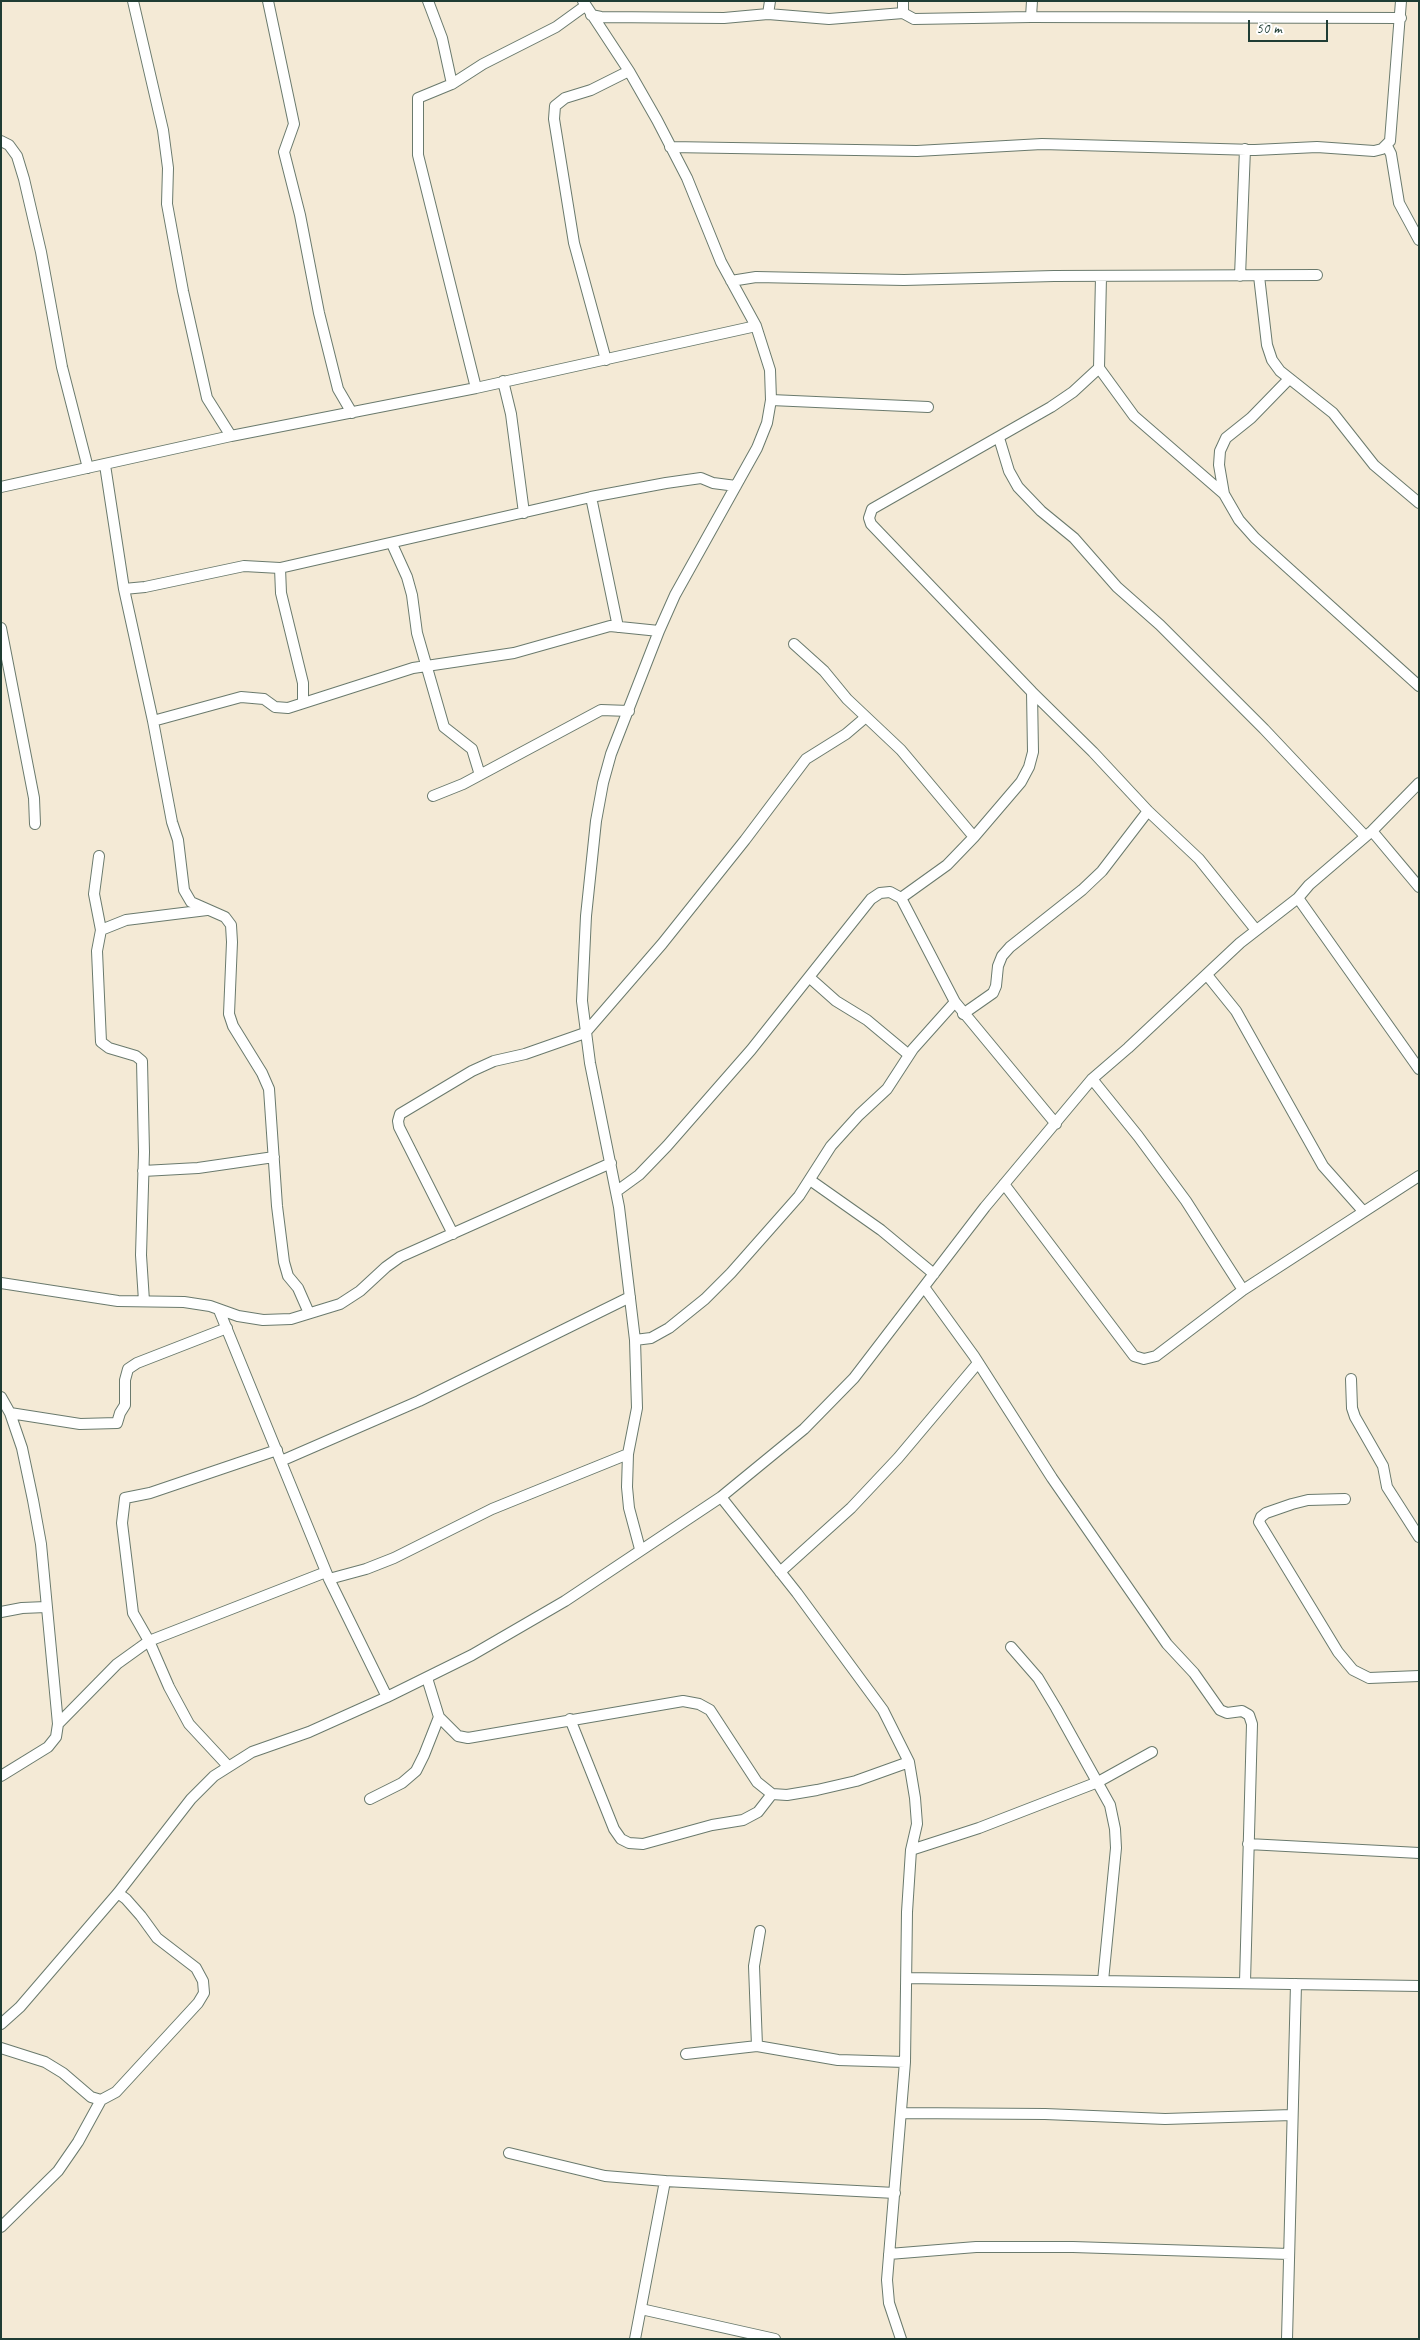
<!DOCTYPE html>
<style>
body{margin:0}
#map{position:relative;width:1420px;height:2340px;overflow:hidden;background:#f4ead6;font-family:Caveat,sans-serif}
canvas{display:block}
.frame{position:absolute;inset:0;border:2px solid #1f3d34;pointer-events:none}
.scale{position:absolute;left:1248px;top:20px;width:80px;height:22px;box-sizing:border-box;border:2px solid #1f3d34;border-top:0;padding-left:6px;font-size:15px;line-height:18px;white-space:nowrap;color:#1f3d34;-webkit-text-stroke:4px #fff;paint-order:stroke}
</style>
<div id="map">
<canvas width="1420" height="2340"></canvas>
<div class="frame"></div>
<div class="scale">50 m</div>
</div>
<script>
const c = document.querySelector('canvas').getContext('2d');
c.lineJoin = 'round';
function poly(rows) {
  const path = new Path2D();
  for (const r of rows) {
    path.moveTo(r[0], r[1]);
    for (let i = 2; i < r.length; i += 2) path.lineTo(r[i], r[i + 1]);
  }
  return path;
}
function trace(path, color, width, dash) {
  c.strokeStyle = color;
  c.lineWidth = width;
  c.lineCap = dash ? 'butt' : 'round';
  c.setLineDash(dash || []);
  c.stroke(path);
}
const minor = poly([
 [133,1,163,130,168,168,167,204,183,291,207,398,231,436],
 [268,1,294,124,284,152,300,215,319,313,338,389,352,413],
 [428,1,442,38,452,84],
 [583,1,629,71,657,120,687,178,721,262,756,326,770,370,771,400,767,423,757,448,675,595,659,631,611,754,603,783,596,821,586,916,582,1001,590,1063,619,1207,635,1340,637,1408,628,1454,627,1487,629,1508,640,1549],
 [903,13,903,1],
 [768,14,770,1],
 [591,15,601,17,724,18,768,14,829,19,903,13,914,19,1031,17,1401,18],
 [1031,17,1032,1],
 [1,141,9,145,17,156,24,179,41,252,62,367,88,468],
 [1387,146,1391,154,1399,203,1419,240],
 [670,147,917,151,1042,144,1255,150,1317,147,1374,151,1382,149,1390,141,1401,1],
 [1240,276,1245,149],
 [1259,276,1267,345,1272,360,1280,371,1333,413,1374,465,1419,503],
 [1101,277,1099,368,1073,392,1051,407,872,509,869,518,871,524,1032,692,1093,752,1148,811,1199,859,1256,930],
 [731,281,756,277,904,280,1054,276,1317,275],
 [606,360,574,243,554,119,555,106,565,98,591,90,629,71],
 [1099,368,1134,416,1224,494,1239,520,1255,538,1419,686],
 [503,381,511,414,524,513],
 [476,388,418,155,418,98,452,84,483,64,556,27,585,6],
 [771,400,928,407],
 [999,438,1009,471,1018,487,1041,511,1074,538,1117,587,1160,625,1264,729,1365,836],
 [105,465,124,589,153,721,172,822,178,840,184,890,191,902,225,917,231,925,232,942,229,1014,233,1026,262,1073,269,1089,277,1206,284,1262,288,1276,298,1288,309,1313],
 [1,487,231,436,476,388,756,326],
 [1224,494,1219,465,1220,451,1226,438,1251,418,1289,379],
 [591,497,618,627],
 [392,544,407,577,412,595,417,633,444,727,472,749,480,775],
 [280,568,281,593,303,683,303,703],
 [124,589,145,587,244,566,280,568,591,497,666,483,701,478,713,483,736,486],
 [1,628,34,798,35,824],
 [794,644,824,671,847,699,901,750,974,837],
 [153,721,241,697,264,699,275,707,288,708,413,668,514,653,610,626,659,631],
 [433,796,463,784,601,710,629,711],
 [1372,831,1419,887],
 [99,856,94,894,101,930,97,951,101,1042,109,1048,136,1056,142,1061,144,1152,141,1255,144,1301],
 [901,898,947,865,974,837,1021,782,1029,767,1033,752,1032,692],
 [1298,898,1419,1069],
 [101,930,126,920,207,910],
 [1207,975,1236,1011,1323,1166,1363,1211],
 [809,977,836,1001,867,1020,909,1055],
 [963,1014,993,993,996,986,998,966,1002,956,1010,947,1082,890,1102,871,1148,811],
 [1092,1079,1138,1136,1186,1201,1243,1290],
 [143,1171,198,1168,274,1157],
 [810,1180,881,1230,934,1274],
 [1004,1184,1134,1356,1144,1359,1156,1356,1243,1290,1419,1176],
 [617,1191,639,1175,667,1146,751,1050,871,899,880,893,890,892,901,898,955,1002,1056,1124],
 [453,1234,399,1127,398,1121,400,1114,472,1071,494,1061,525,1054,585,1033,662,944,745,840,806,759,846,734,866,717],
 [1,1283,118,1301,184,1302,210,1306,238,1316,263,1320,291,1319,340,1304,360,1291,386,1267,400,1257,611,1163],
 [924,1287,974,1356,1052,1478,1167,1644,1194,1673,1220,1710,1227,1713,1242,1711,1249,1715,1252,1724,1245,1982],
 [219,1310,329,1579,387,1697],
 [635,1340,651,1338,669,1328,705,1299,731,1273,799,1196,831,1146,859,1115,887,1089,913,1049,955,1002],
 [1351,1379,1352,1408,1355,1417,1383,1466,1387,1487,1419,1537],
 [1,1397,10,1413,22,1448,33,1500,41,1544,58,1724,56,1737,48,1747,1,1776],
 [10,1413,80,1424,117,1423,120,1413,125,1405,125,1380,128,1369,137,1363,227,1328],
 [281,1461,419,1401,630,1297],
 [721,1497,797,1593,883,1710,909,1762,915,1798,917,1824,911,1850,907,1912,905,2062,887,2280,889,2303,901,2339],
 [1345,1499,1308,1500,1292,1504,1266,1513,1261,1517,1259,1522,1338,1652,1353,1670,1369,1678,1419,1676],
 [780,1572,851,1508,898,1458,978,1363],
 [329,1579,366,1569,394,1558,492,1509,628,1454],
 [1,1612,22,1608,46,1607],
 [1011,1647,1038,1678,1056,1708,1110,1805,1115,1829,1116,1848,1103,1981],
 [427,1678,439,1717,458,1736,468,1738,683,1701,699,1704,710,1710,757,1782,772,1794,787,1795,817,1790,856,1781,909,1762],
 [570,1719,614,1829,621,1839,629,1843,643,1844,712,1825,743,1820,758,1812,772,1794],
 [58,1724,117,1664,149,1641,326,1572],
 [228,1766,189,1724,169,1687,149,1641,133,1613,122,1523,125,1498,150,1493,277,1450],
 [370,1799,402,1783,416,1771,424,1755,439,1717],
 [1248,1844,1419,1853],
 [911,1850,979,1828,1098,1782,1152,1752],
 [907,1978,1419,1986],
 [1,2024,20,2007,118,1893,191,1799,214,1776,252,1752,309,1732,387,1697,472,1655,565,1601,721,1497,804,1429,854,1378,985,1207,1092,1079,1128,1048,1240,943,1298,898,1309,885,1372,831,1419,783],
 [757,2046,754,1966,760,1931],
 [1,2048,45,2062,63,2073,91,2097,101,2100,116,2092,198,2003,204,1993,203,1981,196,1968,157,1938,141,1916,126,1899,118,1893],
 [686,2054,757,2046,838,2060,905,2062],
 [901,2113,1045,2114,1165,2119,1292,2115],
 [509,2153,605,2176,665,2181,895,2193],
 [1,2227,58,2171,78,2142,101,2100],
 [889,2254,976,2247,1073,2247,1289,2254],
 [641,2309,775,2339],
 [635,2339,665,2181],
 [1287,2339,1296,1984]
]);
trace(minor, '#6a7a6d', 12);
trace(minor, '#fff', 10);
</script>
